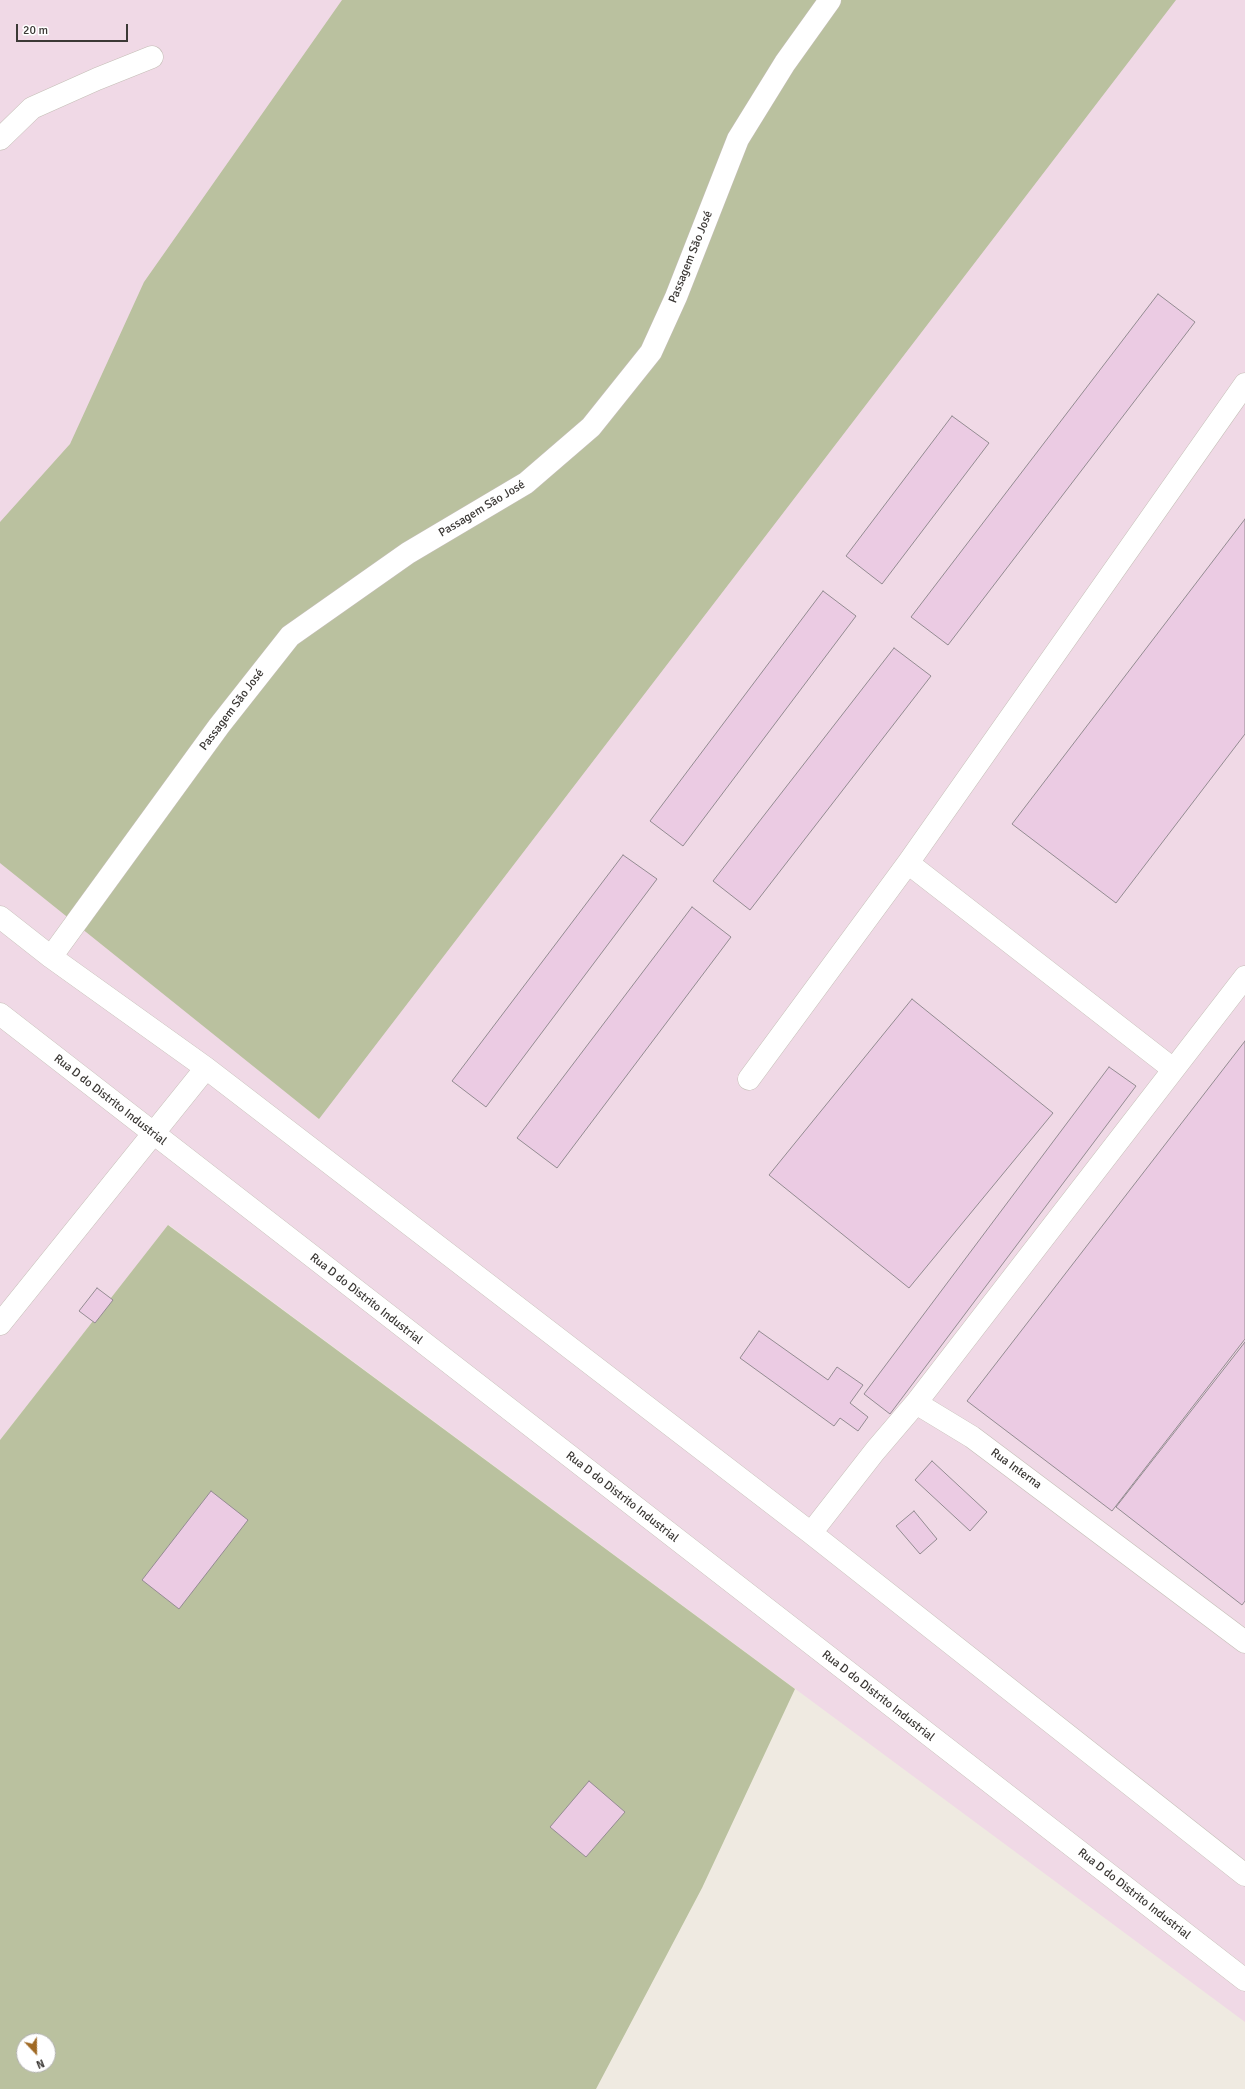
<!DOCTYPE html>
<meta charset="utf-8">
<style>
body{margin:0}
#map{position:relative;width:1245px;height:2089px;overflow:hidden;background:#efeae1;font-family:Signika,sans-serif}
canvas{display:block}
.north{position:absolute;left:16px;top:2033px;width:40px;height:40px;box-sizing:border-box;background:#fff;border:1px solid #b1b0af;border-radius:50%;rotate:158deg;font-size:11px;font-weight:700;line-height:16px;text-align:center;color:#3c3936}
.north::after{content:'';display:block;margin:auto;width:14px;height:18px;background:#a06a25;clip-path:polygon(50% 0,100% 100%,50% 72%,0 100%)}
.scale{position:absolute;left:16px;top:24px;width:112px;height:18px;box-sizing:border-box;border:2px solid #3c3936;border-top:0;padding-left:5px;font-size:12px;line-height:14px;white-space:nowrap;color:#3c3936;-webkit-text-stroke:3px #fff;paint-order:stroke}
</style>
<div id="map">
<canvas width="1245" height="2089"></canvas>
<div class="north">N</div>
<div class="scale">20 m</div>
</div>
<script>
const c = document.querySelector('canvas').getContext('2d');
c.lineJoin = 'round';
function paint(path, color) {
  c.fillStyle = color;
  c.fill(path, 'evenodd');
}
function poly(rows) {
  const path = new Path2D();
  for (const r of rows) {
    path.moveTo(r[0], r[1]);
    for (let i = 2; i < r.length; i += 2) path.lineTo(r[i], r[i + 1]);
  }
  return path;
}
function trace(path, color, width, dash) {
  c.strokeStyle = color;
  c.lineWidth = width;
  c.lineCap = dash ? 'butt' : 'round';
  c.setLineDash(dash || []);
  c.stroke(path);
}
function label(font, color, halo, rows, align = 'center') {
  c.font = font + ' Signika,sans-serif';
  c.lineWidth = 3.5;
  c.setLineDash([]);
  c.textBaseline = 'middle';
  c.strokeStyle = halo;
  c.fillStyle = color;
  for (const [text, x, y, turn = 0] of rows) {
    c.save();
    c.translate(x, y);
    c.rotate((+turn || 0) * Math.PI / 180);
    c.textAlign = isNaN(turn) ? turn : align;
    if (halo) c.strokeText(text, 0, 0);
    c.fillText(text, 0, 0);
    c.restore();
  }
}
paint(poly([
 [0,0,1245,0,1245,2022,169,1225,0,1440]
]), '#f0d9e6');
paint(poly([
 [342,0,1176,0,319,1119,0,863,0,522,70,444,144,282],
 [168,1225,795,1689,702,1888,596,2089,0,2089,0,1440],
 [24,2041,48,2041,48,2065,24,2065]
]), '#bac19f');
const building = poly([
 [1158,294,1195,322,948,645,911,617,1158,294],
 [952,416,989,443,882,584,846,556,952,416],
 [1245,519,1245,734,1116,903,1012,824,1245,519],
 [823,591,856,616,683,846,650,821,823,591],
 [894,648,931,676,750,910,713,881,894,648],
 [623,855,657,879,486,1107,452,1081,623,855],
 [692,907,731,937,557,1168,517,1138,692,907],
 [912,999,1053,1113,909,1288,769,1175,912,999],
 [1245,1041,1245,1339,1112,1511,967,1401,1245,1041],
 [1109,1067,1136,1086,890,1414,864,1394,1109,1067],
 [97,1288,113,1300,95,1323,79,1311,97,1288],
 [759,1331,828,1380,837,1367,863,1385,850,1403,868,1417,858,1431,840,1418,834,1426,740,1358,759,1331],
 [1245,1342,1245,1601,1242,1605,1116,1507,1245,1342],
 [932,1461,987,1512,970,1531,915,1480,932,1461],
 [211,1491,248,1520,179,1609,142,1580,211,1491],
 [914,1511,937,1539,920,1554,896,1526,914,1511],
 [589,1781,625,1812,586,1857,550,1827,589,1781]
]);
paint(building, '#ebcbe3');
trace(building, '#948c92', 1);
const minor = poly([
 [0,139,32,108,97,79,152,57],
 [908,863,1245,384],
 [0,917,51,957,206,1068,811,1533,1245,1875],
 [51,957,219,726,290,636,408,553,526,483,591,427,651,352,676,297,738,139,785,63,830,0],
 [0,1014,1245,1980],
 [749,1079,908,863,1173,1069],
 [0,1324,206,1068],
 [916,1403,1245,977],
 [811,1533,875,1451,916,1403,972,1437,1245,1642]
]);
trace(minor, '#c4beb6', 23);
trace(minor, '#fff', 22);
label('12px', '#3c3936', '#fff', [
 ["Passagem São José",691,257,-68],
 ["Passagem São José",482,509,-31],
 ["Passagem São José",232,710,-53],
 ["Rua D do Distrito Industrial",110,1100,38],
 ["Rua D do Distrito Industrial",366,1299,38],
 ["Rua Interna",1016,1469,36],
 ["Rua D do Distrito Industrial",622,1497,38],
 ["Rua D do Distrito Industrial",878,1696,38],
 ["Rua D do Distrito Industrial",1134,1894,38]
]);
</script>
